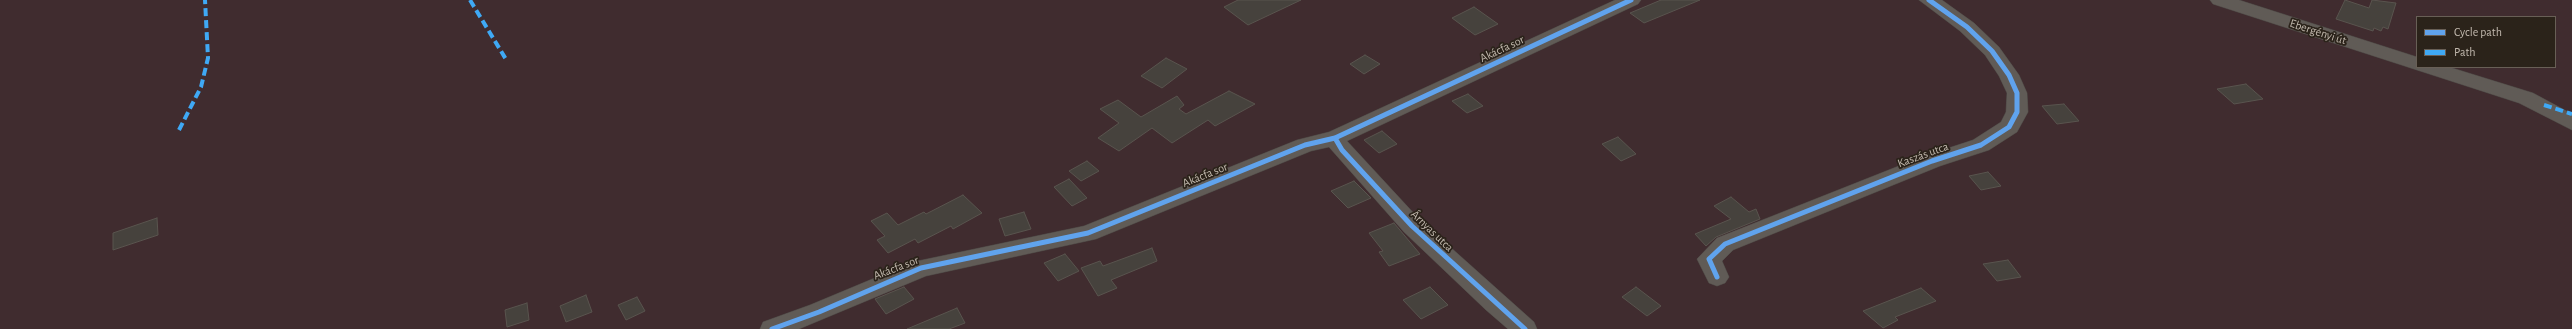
<!DOCTYPE html>
<meta charset="utf-8">
<style>
body{margin:0}
#map{position:relative;width:2572px;height:329px;overflow:hidden;background:#312b26;font-family:"Alegreya Sans",sans-serif}
canvas{display:block}
.legend{position:absolute;left:2416px;top:16px;width:140px;height:52px;box-sizing:border-box;background:#2b231a;border:1px solid #685f56;margin:0;padding:5px 7px;list-style:none;font-size:12px;color:#c3baaf}
.legend li{display:flex;align-items:center;gap:8px;height:20px}
.legend b{width:20px;border:1px solid #685f56}
</style>
<div id="map">
<canvas width="2572" height="329"></canvas>
<ul class="legend">
<li><b style="height:5px;background:#60a3ed"></b>Cycle path</li>
<li><b style="height:5px;background:#3fa9f5"></b>Path</li>
</ul>
</div>
<script>
const c = document.querySelector('canvas').getContext('2d');
c.lineJoin = 'round';
function paint(path, color) {
  c.fillStyle = color;
  c.fill(path, 'evenodd');
}
function poly(rows) {
  const path = new Path2D();
  for (const r of rows) {
    path.moveTo(r[0], r[1]);
    for (let i = 2; i < r.length; i += 2) path.lineTo(r[i], r[i + 1]);
  }
  return path;
}
function trace(path, color, width, dash) {
  c.strokeStyle = color;
  c.lineWidth = width;
  c.lineCap = dash ? 'butt' : 'round';
  c.setLineDash(dash || []);
  c.stroke(path);
}
function label(font, color, halo, rows, align = 'center') {
  c.font = font + ' "Alegreya Sans",sans-serif';
  c.lineWidth = 3.5;
  c.setLineDash([]);
  c.textBaseline = 'middle';
  c.strokeStyle = halo;
  c.fillStyle = color;
  for (const [text, x, y, turn = 0] of rows) {
    c.save();
    c.translate(x, y);
    c.rotate((+turn || 0) * Math.PI / 180);
    c.textAlign = isNaN(turn) ? turn : align;
    if (halo) c.strokeText(text, 0, 0);
    c.fillText(text, 0, 0);
    c.restore();
  }
}
paint(poly([
 [0,0,2572,0,2572,329,0,329],
 [2417,17,2555,17,2555,67,2417,67]
]), '#402c2f');
const building = poly([
 [1238,0,1301,0,1248,25,1224,7,1238,0],
 [1661,0,1700,0,1644,23,1630,13,1661,0],
 [2345,0,2369,8,2372,0,2396,3,2388,29,2383,27,2381,31,2374,28,2373,31,2336,19,2345,0],
 [1474,7,1498,24,1475,35,1452,18,1474,7],
 [1365,55,1380,64,1364,74,1350,64,1365,55],
 [1166,58,1187,69,1162,88,1141,76,1166,58],
 [2246,84,2263,99,2234,104,2217,89,2246,84],
 [1229,91,1255,104,1215,126,1208,120,1172,143,1152,128,1119,151,1098,138,1119,123,1100,109,1118,100,1141,117,1177,96,1184,105,1179,109,1186,114,1229,91],
 [1468,94,1483,106,1467,113,1452,101,1468,94],
 [2064,104,2079,121,2057,124,2042,106,2064,104],
 [1382,131,1397,144,1379,153,1364,140,1382,131],
 [1618,137,1636,154,1621,161,1602,144,1618,137],
 [1087,161,1099,171,1081,181,1069,171,1087,161],
 [1988,172,2001,186,1981,190,1969,176,1988,172],
 [1069,179,1087,198,1072,206,1054,187,1069,179],
 [1354,181,1371,198,1348,208,1331,191,1354,181],
 [963,195,982,213,953,229,951,226,918,243,915,239,888,253,877,240,885,236,871,221,887,213,898,225,924,212,926,214,963,195],
 [1731,197,1749,212,1756,209,1760,219,1716,237,1706,246,1695,234,1731,219,1714,206,1731,197],
 [1024,212,1031,229,1005,236,999,219,1024,212],
 [157,218,158,235,113,250,113,233,157,218],
 [1394,223,1420,254,1389,266,1379,252,1383,251,1369,233,1394,223],
 [1152,248,1157,261,1111,280,1117,288,1098,296,1081,268,1100,261,1103,266,1152,248],
 [1065,254,1079,271,1058,281,1044,263,1065,254],
 [2008,260,2021,277,1997,281,1983,264,2008,260],
 [904,287,914,299,886,314,875,299,904,287],
 [1430,287,1448,305,1421,319,1403,300,1430,287],
 [1636,287,1661,306,1647,316,1622,297,1636,287],
 [1921,288,1936,301,1895,317,1898,320,1883,328,1863,311,1921,288],
 [586,295,592,312,566,322,560,306,586,295],
 [637,297,645,311,626,320,618,305,637,297],
 [527,303,529,320,507,327,505,310,527,303],
 [957,308,965,323,949,329,907,329,957,308]
]);
paint(building, '#46423d');
trace(building, '#59544e', 1);
const minor = poly([
 [1615,0,1641,0,1638,4,1347,141,1420,220,1534,322,1537,329,1508,329,1486,310,1404,232,1329,147,1311,151,1096,239,926,276,799,329,760,329,763,322,810,305,913,262,1084,226,1297,140,1329,132,1615,0],
 [1919,0,1942,0,1974,23,1999,47,2019,75,2027,93,2028,112,2017,132,1989,150,1940,166,1733,250,1722,261,1729,277,1725,283,1717,286,1709,283,1697,259,1717,238,1924,156,1973,140,2001,122,2006,112,2007,93,1999,76,1985,55,1960,31,1919,0],
 [2210,0,2239,0,2417,57,2417,67,2449,67,2533,93,2572,114,2572,130,2519,103,2213,4,2210,0]
]);
trace(minor, '#4c4744', 1);
paint(minor, '#605b56');
trace(poly([
 [470,0,507,61],
 [2544,105,2572,114],
 [179,130,201,87,208,58,205,0]
]), '#3fa9f5', 4, [8, 4]);
trace(poly([
 [1335,138,1342,150,1412,226,1525,329],
 [1717,277,1709,259,1725,244,1932,161,1981,145,2009,127,2017,112,2017,93,2009,75,1992,51,1967,27,1929,0],
 [772,329,819,312,921,268,1088,233,1305,145,1335,138,1631,0]
]), '#60a3ed', 5);
label('12px', '#c3baaf', '#2b231a', [
 ["Ebergényi út",2318,32,18],
 ["Akácfa sor",1502,49,-25],
 ["Kaszás utca",1923,155,-20],
 ["Akácfa sor",1205,175,-22],
 ["Árnyas utca",1432,231,44],
 ["Akácfa sor",896,268,-21]
]);
</script>
